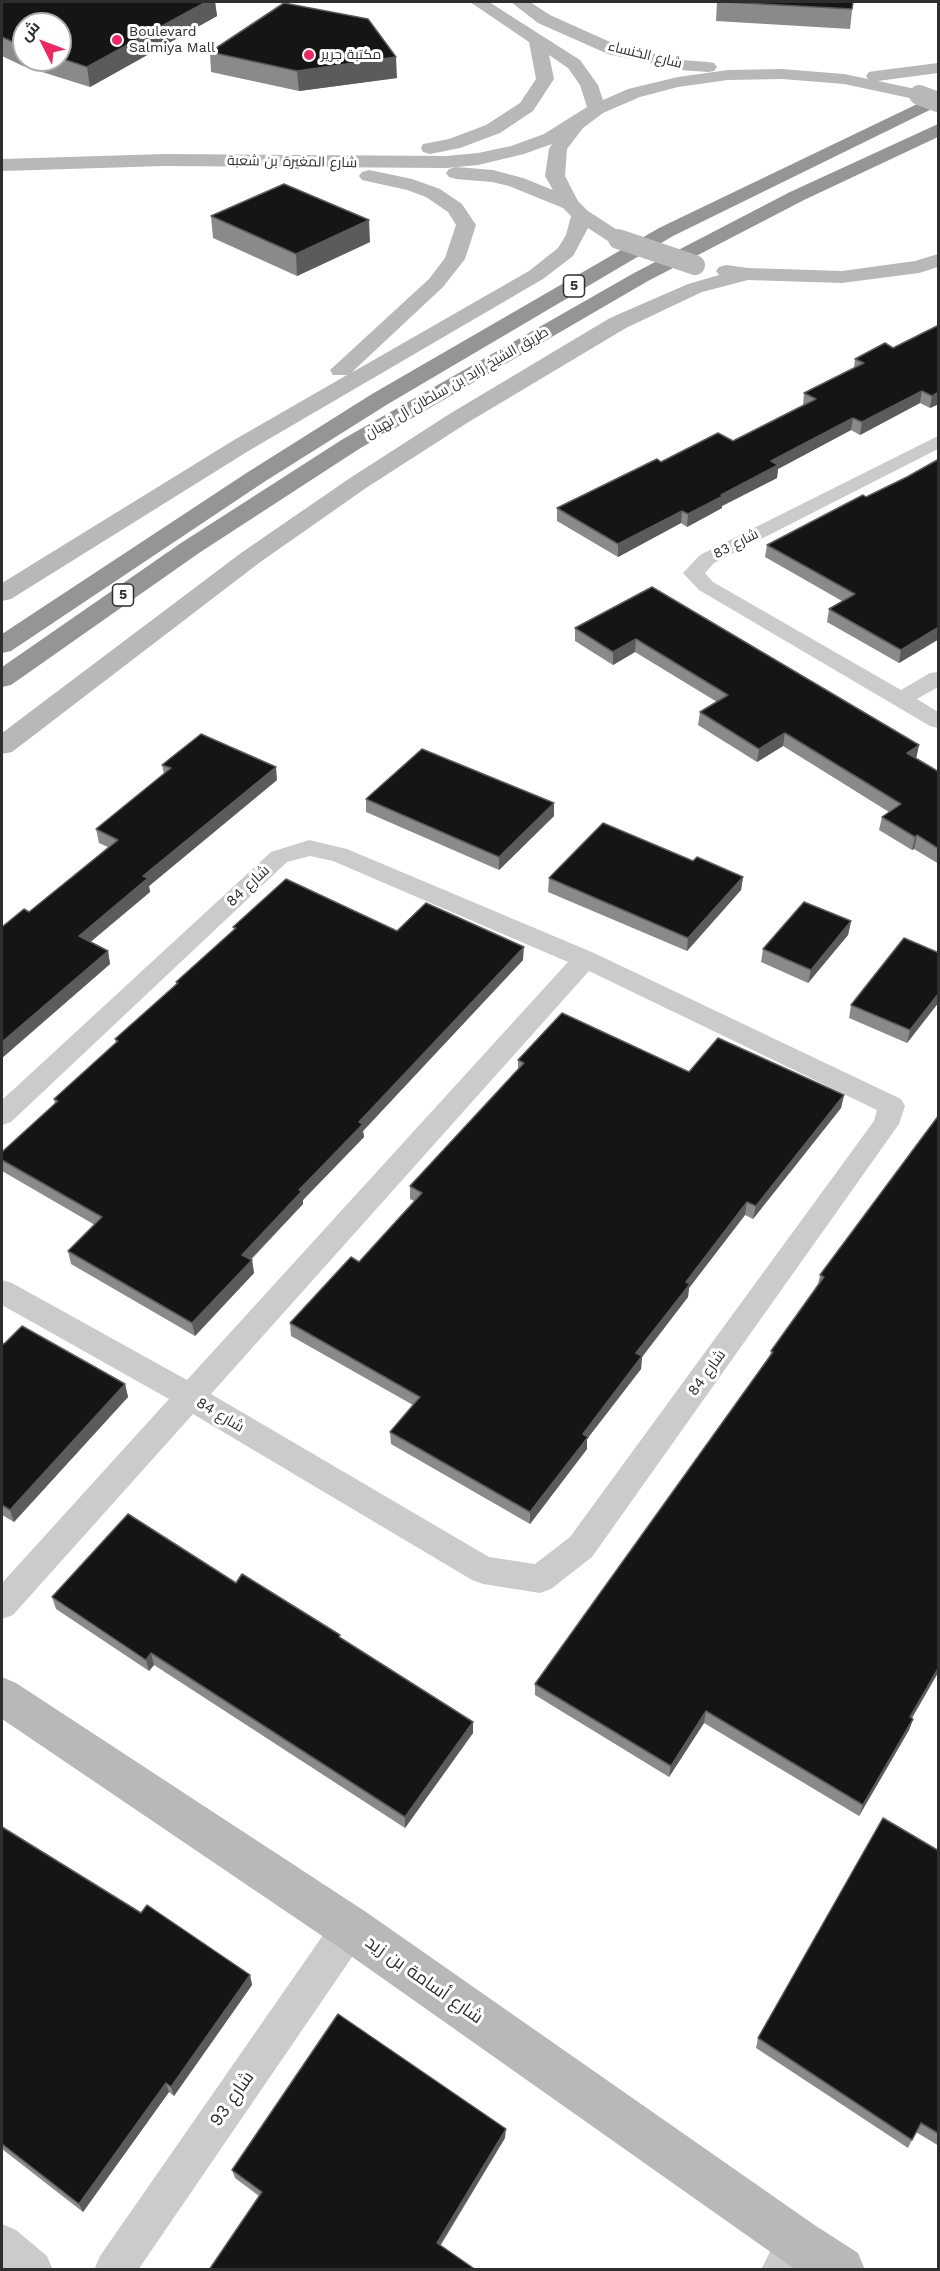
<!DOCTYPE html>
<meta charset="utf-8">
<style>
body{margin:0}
#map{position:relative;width:940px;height:2271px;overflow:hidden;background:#fff;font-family:"Work Sans",Cairo,sans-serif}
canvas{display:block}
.frame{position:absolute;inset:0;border:3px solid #2e2e2e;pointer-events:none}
.north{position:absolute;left:12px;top:12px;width:60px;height:60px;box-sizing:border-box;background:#fff;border:2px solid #ababab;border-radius:50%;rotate:312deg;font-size:16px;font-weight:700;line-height:24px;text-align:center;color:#2e2e2e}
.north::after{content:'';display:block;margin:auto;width:21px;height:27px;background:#ef265f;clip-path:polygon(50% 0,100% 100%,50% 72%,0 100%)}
</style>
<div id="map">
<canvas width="940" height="2271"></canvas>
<div class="frame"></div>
<div class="north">ش</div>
</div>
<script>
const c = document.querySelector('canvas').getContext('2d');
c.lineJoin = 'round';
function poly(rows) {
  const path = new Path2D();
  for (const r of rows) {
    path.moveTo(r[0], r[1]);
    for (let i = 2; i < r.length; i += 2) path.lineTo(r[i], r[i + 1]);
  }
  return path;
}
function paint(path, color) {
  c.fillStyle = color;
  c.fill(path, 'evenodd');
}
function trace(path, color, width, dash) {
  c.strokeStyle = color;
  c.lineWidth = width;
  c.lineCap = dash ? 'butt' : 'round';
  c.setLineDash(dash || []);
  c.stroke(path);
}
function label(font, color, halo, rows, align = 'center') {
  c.font = font + ' "Work Sans",Cairo,sans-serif';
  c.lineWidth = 6;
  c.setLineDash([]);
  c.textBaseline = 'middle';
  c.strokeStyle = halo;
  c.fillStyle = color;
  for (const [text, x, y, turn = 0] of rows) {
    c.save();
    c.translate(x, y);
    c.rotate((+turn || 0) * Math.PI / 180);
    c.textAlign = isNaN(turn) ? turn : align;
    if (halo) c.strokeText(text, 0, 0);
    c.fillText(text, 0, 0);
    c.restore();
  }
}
paint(poly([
 [938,436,938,449,714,563,705,573,713,582,901,690,930,673,938,672,938,687,917,699,938,712,938,728,930,726,699,590,683,573,700,555,938,436],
 [309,840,347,849,594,953,901,1099,905,1106,899,1124,592,1557,551,1589,540,1593,483,1584,472,1580,193,1414,13,1615,2,1619,2,1583,169,1399,2,1305,2,1280,12,1283,187,1380,568,962,333,861,310,856,287,862,11,1122,2,1125,2,1100,271,852,309,840],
 [589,971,877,1110,874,1121,570,1537,535,1564,489,1557,211,1394,589,971],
 [350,1910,363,1915,368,1928,363,1941,138,2270,94,2270,100,2256,337,1915,350,1910],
 [796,2221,810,2227,816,2241,803,2270,761,2270,782,2227,796,2221],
 [2,2224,16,2230,47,2256,53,2270,2,2270,2,2224]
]), '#cbcbcb');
paint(poly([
 [470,2,489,2,580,60,598,85,603,100,628,89,678,77,728,70,782,69,844,74,868,79,866,76,869,72,875,71,938,63,938,73,878,81,925,91,928,95,925,99,919,100,844,84,782,79,728,80,678,87,640,97,603,113,583,128,567,149,565,176,578,201,588,211,625,235,628,239,625,243,611,243,588,228,573,256,543,279,250,450,11,599,2,601,2,583,234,440,347,375,333,375,330,370,429,279,445,258,456,225,448,212,426,197,407,190,362,180,359,176,362,172,369,170,412,179,440,189,462,204,476,225,465,259,443,287,351,373,529,271,558,248,566,235,571,216,563,208,509,186,492,182,456,179,449,177,446,173,449,169,456,167,493,170,523,178,553,190,545,176,549,149,552,144,524,154,478,165,446,168,165,166,2,171,2,159,165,154,446,156,478,153,511,146,544,134,587,107,580,85,568,68,549,55,554,79,533,111,500,133,460,148,430,154,423,152,421,148,423,144,449,139,486,125,520,103,536,79,529,42,470,2],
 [511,2,530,2,550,15,619,46,681,60,708,62,714,63,717,67,714,71,708,72,681,70,608,54,538,23,511,2],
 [938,254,938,267,919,273,842,283,748,280,702,292,626,328,467,423,366,488,259,563,12,752,2,754,2,733,241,553,350,478,451,413,610,318,688,284,719,275,716,271,719,267,726,265,748,268,842,271,915,261,938,254],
 [2,1677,16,1683,366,1912,813,2224,858,2253,865,2270,796,2270,779,2258,334,1944,2,1719,2,1677]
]), '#b8b8b8');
paint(poly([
 [938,94,938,106,673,236,388,404,264,482,11,651,2,653,2,634,248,472,372,394,659,228,938,94],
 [938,124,938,137,804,200,648,281,359,449,199,553,11,685,2,687,2,667,181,543,343,439,634,273,790,192,938,124]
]), '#959595');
trace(poly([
 [919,95,938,102],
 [618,239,695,265]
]), '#b8b8b8', 20);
paint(poly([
 [2,2,215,2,217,16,90,87,23,66,2,56],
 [24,24,60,24,60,60,24,60],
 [717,2,853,2,850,29,716,21],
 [210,52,397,78,299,91,211,72],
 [211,216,370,242,297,276,213,238],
 [939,325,939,404,930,408,920,403,860,435,851,430,778,469,777,478,722,506,722,508,687,527,681,523,618,557,557,521,557,508,661,462,733,441,803,406,804,393,854,368,855,359,893,348],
 [939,459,939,639,899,663,827,622,829,609,842,601,765,557,767,545,866,497,907,477],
 [652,587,919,745,916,758,939,772,939,864,914,849,912,850,879,830,882,817,889,812,783,746,757,762,698,725,700,712,717,702,635,652,613,665,575,641,575,628],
 [162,765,277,780,149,886,150,892,90,942,108,951,110,964,2,1058,2,927,29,912,108,847,99,843,96,829,164,774],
 [366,799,554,816,499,870,366,812],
 [693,861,743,877,741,890,687,951,548,892,549,878],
 [851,922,848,935,808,983,761,962,763,949],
 [233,927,397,931,523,960,363,1131,364,1137,303,1200,303,1204,251,1260,252,1260,254,1273,195,1336,71,1264,68,1251,95,1225,2,1171,2,1152,55,1104,54,1099,116,1043,115,1039,176,984,176,982,234,930],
 [939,953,939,1002,907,1043,849,1018,851,1005],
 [518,1060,689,1072,844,1095,841,1108,753,1219,745,1215,689,1288,688,1297,642,1357,641,1369,587,1439,587,1449,530,1524,391,1444,390,1432,413,1405,291,1336,290,1323,359,1262,414,1201,410,1199,410,1186,518,1069],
 [939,1115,939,1671,912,1718,913,1719,909,1730,859,1816,704,1723,669,1777,535,1695,535,1684,770,1357,771,1351,818,1284,820,1275],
 [2,1343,125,1384,128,1397,14,1522,2,1515],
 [236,1583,341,1638,473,1722,473,1733,405,1828,154,1665,149,1671,56,1609,52,1597],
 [2,1827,141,1913,250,1975,252,1985,174,2096,169,2092,83,2212,2,2149],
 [939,1851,939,2146,916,2132,908,2148,756,2048,758,2038],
 [505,2138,441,2245,259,2196,235,2178,232,2170]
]), '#8a8a8a');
paint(poly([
 [206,2,215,2,217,16,90,87,87,67],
 [396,57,397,78,299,91,297,71],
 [369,220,370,242,297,276,296,254],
 [922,391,920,403,860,435,862,422],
 [939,392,939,404,930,408,932,396],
 [853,418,851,430,778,469,777,478,722,506,722,508,687,527,688,514,721,495,771,461],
 [682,511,681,523,618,557,618,544],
 [939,627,939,639,899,663,901,650],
 [636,639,635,652,613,665,613,652],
 [785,733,783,746,757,762,759,749],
 [919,745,916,759,907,753],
 [276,767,277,780,149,886,150,892,81,950,79,936,143,876],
 [554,803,554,816,499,870,499,857],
 [917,835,914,849,912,850,915,837],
 [743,877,741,890,687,951,688,938],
 [851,921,848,935,808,983,811,970],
 [524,947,523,960,363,1131,364,1137,303,1200,303,1204,243,1267,242,1255,359,1122],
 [108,951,110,964,2,1058,2,1042],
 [939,993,939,1002,907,1043,910,1030],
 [844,1095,841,1108,753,1219,756,1206],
 [747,1202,745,1215,689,1288,688,1297,642,1357,641,1369,587,1439,587,1449,530,1524,530,1512,636,1353,686,1282],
 [252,1260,254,1273,195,1336,192,1323],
 [125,1384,128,1397,14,1522,10,1510],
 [151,1653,154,1665,149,1671,146,1660],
 [939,1667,939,1671,906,1728,910,1717],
 [706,1711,704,1723,669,1777,671,1766],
 [913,1719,909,1730,859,1816,863,1805],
 [473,1722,473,1733,405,1828,405,1817],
 [250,1975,252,1985,174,2096,171,2087],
 [166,2083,169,2092,83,2212,79,2204],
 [506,2129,505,2138,437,2250,437,2243]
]), '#5b5b5b');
const building = poly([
 [2,2,206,2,87,67,60,58,60,24,24,24,24,47,2,37,2,2],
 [725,2,853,2,852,9,725,2],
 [284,3,368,19,396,57,297,71,210,52,284,3],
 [284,184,369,220,296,254,211,216,284,184],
 [939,325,939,392,932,396,922,391,862,422,853,418,771,461,778,465,721,495,723,496,688,514,682,511,618,544,557,508,657,459,661,462,718,433,733,441,816,399,804,393,864,363,855,359,885,343,893,348,939,325],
 [939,459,939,627,901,650,829,609,855,594,767,545,863,495,866,497,907,477,939,459],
 [652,587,919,745,907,753,939,772,939,849,917,835,915,837,882,817,901,804,785,733,759,749,700,712,728,695,636,639,613,652,575,628,652,587],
 [201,734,276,767,143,876,148,878,79,936,108,951,2,1042,2,927,24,909,29,912,118,840,96,829,171,768,162,765,201,734],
 [422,749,554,803,499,857,366,799,422,749],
 [603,823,693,861,697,857,743,877,688,938,549,878,603,823],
 [286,879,397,931,426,903,524,947,359,1122,363,1124,299,1190,302,1191,242,1255,252,1260,192,1323,68,1251,102,1217,2,1160,2,1152,58,1101,54,1099,118,1041,115,1039,178,983,176,982,236,928,233,927,286,879],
 [804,902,851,921,811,970,763,949,804,902],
 [904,938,939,953,939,993,910,1030,851,1005,904,938],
 [562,1013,689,1072,718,1038,844,1095,756,1206,747,1202,686,1282,690,1284,636,1353,642,1356,583,1434,588,1437,530,1512,390,1432,420,1397,290,1323,351,1257,359,1262,422,1193,410,1186,524,1063,518,1060,562,1013],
 [939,1115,939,1667,910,1717,913,1719,863,1805,706,1711,671,1766,535,1684,773,1352,771,1351,824,1277,820,1275,939,1115],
 [22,1326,125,1384,10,1510,2,1505,2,1343,4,1344,22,1326],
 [128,1514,236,1583,242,1574,340,1635,339,1637,473,1722,405,1817,151,1653,146,1660,52,1597,128,1514],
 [883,1818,939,1851,939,2134,921,2123,912,2140,758,2038,883,1818],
 [2,1827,141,1913,147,1905,250,1975,171,2087,166,2083,79,2204,2,2144,2,1827],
 [338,2014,506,2129,437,2243,476,2270,209,2270,262,2192,232,2170,338,2014]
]);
paint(building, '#151515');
trace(building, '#5b5b5b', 1.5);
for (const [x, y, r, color] of [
 [117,40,6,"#ef265f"],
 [309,55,6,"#ef265f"]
]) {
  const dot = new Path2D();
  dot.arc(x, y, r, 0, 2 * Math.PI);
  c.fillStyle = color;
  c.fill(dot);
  trace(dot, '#fff', 2);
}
label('14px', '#2e2e2e', '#fff', [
 ["Boulevard",129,32],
 ["Salmiya Mall",129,48],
 ["مكتبة جرير",321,55]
], 'left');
label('14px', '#2e2e2e', '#fff', [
 ["شارع الخنساء",645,55,14],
 ["شارع المغيرة بن شعبة",292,162,1],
 ["طريق الشيخ زايد بن سلطان آل نهيان",457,383,-30],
 ["شارع 83",736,544,-27]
]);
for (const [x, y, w] of [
 [574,286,21],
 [123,595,21]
]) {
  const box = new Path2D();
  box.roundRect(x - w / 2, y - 11, w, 22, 4.5);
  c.fillStyle = '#fff';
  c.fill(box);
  trace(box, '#2e2e2e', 1.5);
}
label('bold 14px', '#2e2e2e', null, [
 ["5",574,286],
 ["5",123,595]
]);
label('15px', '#2e2e2e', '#fff', [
 ["شارع 84",248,886,-43],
 ["شارع 84",707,1373,-54],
 ["شارع 84",220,1415,31]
]);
label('18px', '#2e2e2e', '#fff', [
 ["شارع أسامة بن زيد",424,1980,35],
 ["شارع 93",232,2099,-55]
]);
</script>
